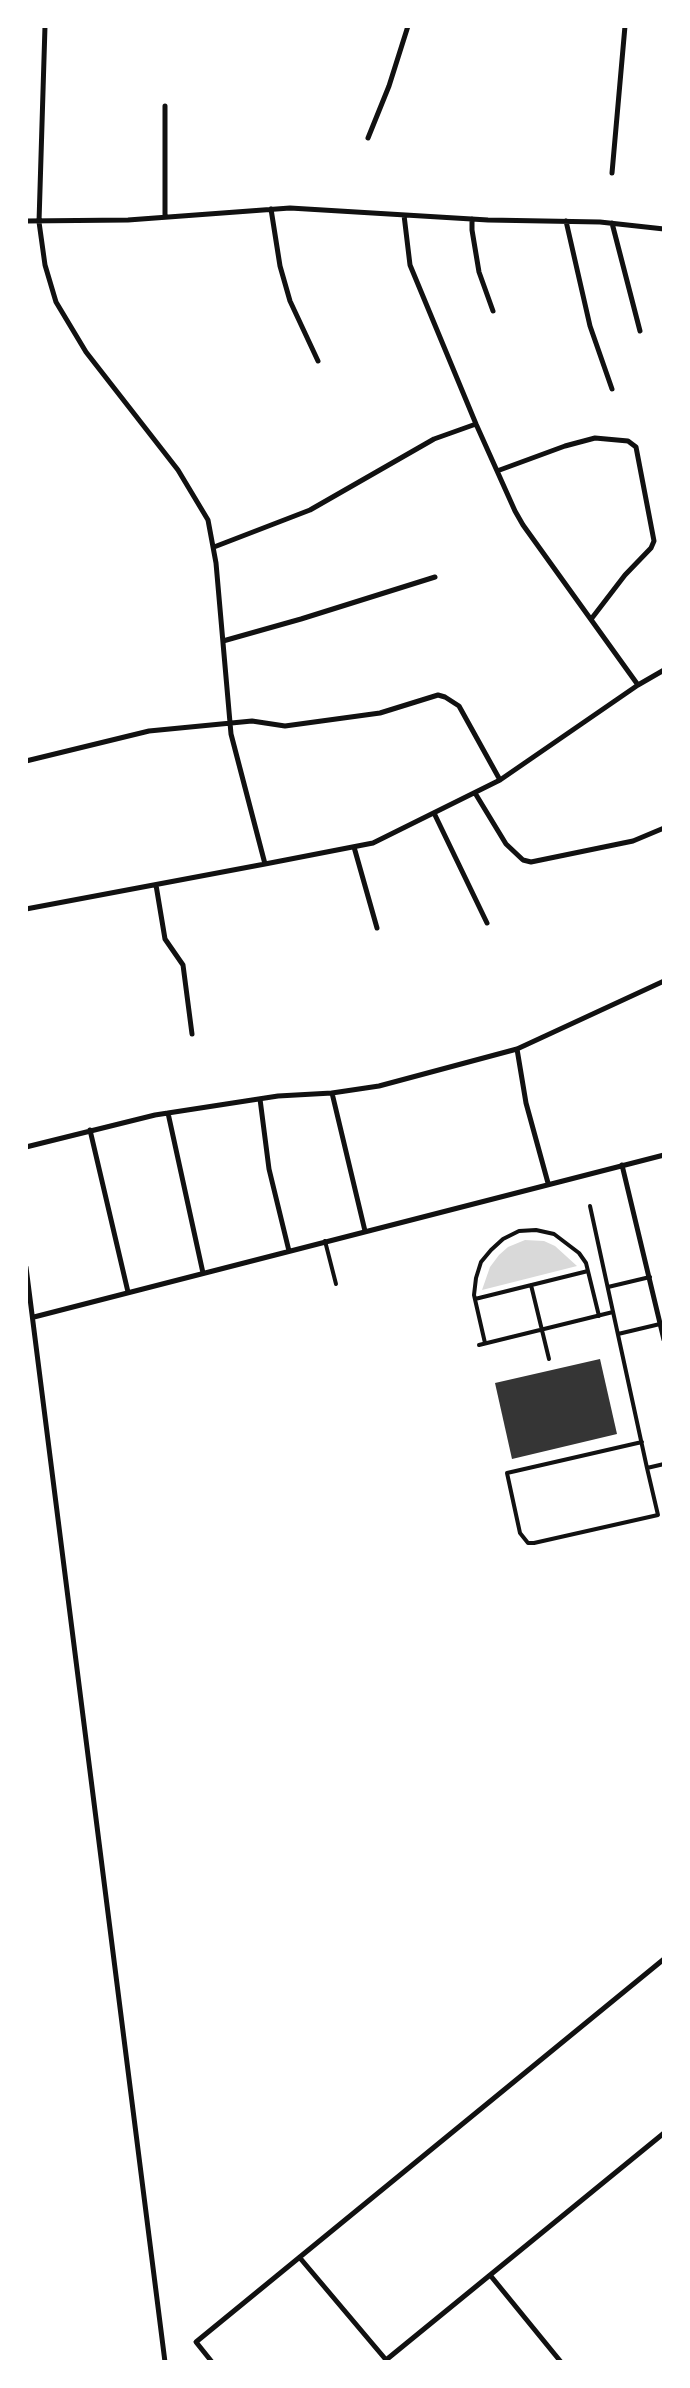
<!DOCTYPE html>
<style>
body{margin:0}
#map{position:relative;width:690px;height:2388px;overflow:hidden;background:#fff;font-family:Rubik,sans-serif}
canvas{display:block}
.frame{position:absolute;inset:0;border:28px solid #fff;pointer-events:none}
</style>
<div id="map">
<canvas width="690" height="2388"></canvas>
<div class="frame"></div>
</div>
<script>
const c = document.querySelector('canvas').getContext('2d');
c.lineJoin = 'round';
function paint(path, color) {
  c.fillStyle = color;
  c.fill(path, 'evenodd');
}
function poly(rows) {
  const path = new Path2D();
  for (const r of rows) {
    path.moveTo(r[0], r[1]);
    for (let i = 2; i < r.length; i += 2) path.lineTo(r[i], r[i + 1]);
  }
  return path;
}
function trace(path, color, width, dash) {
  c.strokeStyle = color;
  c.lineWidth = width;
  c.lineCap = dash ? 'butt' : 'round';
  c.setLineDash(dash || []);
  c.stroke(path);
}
paint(poly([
 [525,1240,544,1241,555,1246,577,1266,482,1290,490,1267,499,1255,508,1247]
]), '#d9d9d9');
paint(poly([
 [600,1359,617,1434,512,1459,495,1383]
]), '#353535');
trace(poly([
 [590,1206,647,1468,664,1464],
 [325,1241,336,1284],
 [531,1285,549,1359],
 [608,1287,650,1277],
 [475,1299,588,1271],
 [618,1334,660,1324],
 [485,1343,474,1295,476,1278,481,1262,491,1250,503,1239,519,1231,536,1230,554,1234,579,1253,586,1263,599,1316],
 [479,1345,613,1312],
 [642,1442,507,1473,520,1533,528,1543,534,1543,658,1515,647,1468]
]), '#111', 4);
trace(poly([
 [368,138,389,86,408,26],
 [612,173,625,26],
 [271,209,280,266,290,301,318,361],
 [404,215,410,265,476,424,515,511,523,525,638,685],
 [165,217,165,106],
 [472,219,472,230,479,272,493,311],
 [26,221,128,220,290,208,488,220,600,222,664,229],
 [566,221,590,326,612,389],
 [612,223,640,331],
 [497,471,565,446,595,438,628,441,636,447,654,541,651,548,625,575,592,618],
 [214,547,310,510,434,439,476,424],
 [223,641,301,619,435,577],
 [26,761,149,731,252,721,285,726,380,713,438,695,445,697,459,706,500,780],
 [475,793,506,844,523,860,531,862,633,841,664,828],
 [434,813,487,923],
 [354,847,377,928],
 [265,864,373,843,500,780,638,685,664,670],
 [156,885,165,939,183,965,192,1034],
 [26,909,265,864,231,734,216,563,208,520,178,470,86,352,56,302,45,265,39,222,45,26],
 [517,1049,526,1103,548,1183],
 [332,1093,365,1231],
 [260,1099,269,1169,289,1251],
 [168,1113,203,1273],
 [90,1130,128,1292],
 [26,1147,155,1115,278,1096,332,1093,379,1086,517,1049,664,981],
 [622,1165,664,1340],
 [26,1267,165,2362],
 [34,1317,664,1155],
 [300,2258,387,2361],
 [490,2275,561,2362],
 [386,2360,664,2133],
 [212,2362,196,2342,664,1959]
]), '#111', 5);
</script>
